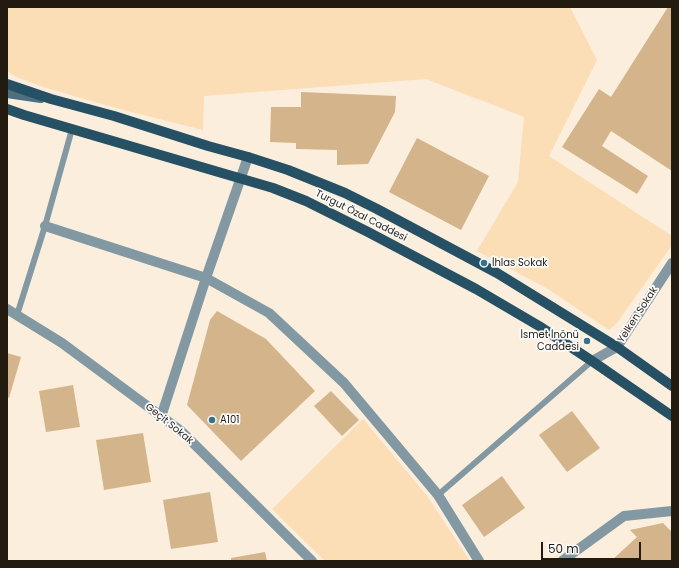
<!DOCTYPE html>
<meta charset="utf-8">
<style>
body{margin:0}
#map{position:relative;width:679px;height:568px;overflow:hidden;background:#fbeedc;font-family:Poppins,sans-serif}
canvas{display:block}
.frame{position:absolute;inset:0;border:8px solid #231b10;pointer-events:none}
.scale{position:absolute;left:541px;top:542px;width:100px;height:18px;box-sizing:border-box;border:2px solid #231b10;border-top:0;padding-left:5px;font-size:12px;line-height:14px;white-space:nowrap;color:#231b10;-webkit-text-stroke:3px #fdfdfd;paint-order:stroke}
</style>
<div id="map">
<canvas width="679" height="568"></canvas>
<div class="frame"></div>
<div class="scale">50 m</div>
</div>
<script>
const c = document.querySelector('canvas').getContext('2d');
c.lineJoin = 'round';
function paint(path, color) {
  c.fillStyle = color;
  c.fill(path, 'evenodd');
}
function poly(rows) {
  const path = new Path2D();
  for (const r of rows) {
    path.moveTo(r[0], r[1]);
    for (let i = 2; i < r.length; i += 2) path.lineTo(r[i], r[i + 1]);
  }
  return path;
}
function trace(path, color, width, dash) {
  c.strokeStyle = color;
  c.lineWidth = width;
  c.lineCap = dash ? 'butt' : 'round';
  c.setLineDash(dash || []);
  c.stroke(path);
}
function label(font, color, halo, rows, align = 'center') {
  c.font = font + ' Poppins,sans-serif';
  c.lineWidth = 3.5;
  c.setLineDash([]);
  c.textBaseline = 'middle';
  c.strokeStyle = halo;
  c.fillStyle = color;
  for (const [text, x, y, turn = 0] of rows) {
    c.save();
    c.translate(x, y);
    c.rotate((+turn || 0) * Math.PI / 180);
    c.textAlign = isNaN(turn) ? turn : align;
    if (halo) c.strokeText(text, 0, 0);
    c.fillText(text, 0, 0);
    c.restore();
  }
}
paint(poly([
 [7,7,570,7,597,60,549,156,672,236,672,245,617,323,609,330,548,289,477,251,518,182,524,117,426,79,204,96,203,130,116,108,43,87,16,77,7,71],
 [363,419,427,496,470,561,325,561,272,509]
]), '#fbddb6');
paint(poly([
 [668,7,672,7,672,171,611,131,602,146,648,176,637,194,562,147,599,89,611,97],
 [301,92,396,96,395,112,368,164,337,165,337,150,296,149,296,143,270,142,271,107,301,107],
 [417,138,489,176,461,230,389,192],
 [217,311,266,339,315,391,241,461,187,405,210,320],
 [7,353,21,357,9,398,7,397],
 [73,385,80,427,46,432,39,391],
 [331,391,359,420,342,436,314,406],
 [572,411,600,448,567,472,539,435],
 [143,433,151,482,104,490,96,440],
 [502,476,525,508,484,537,462,505],
 [210,492,218,542,171,549,163,500],
 [663,523,672,532,672,561,611,561,637,537,630,530],
 [265,552,267,561,231,561,231,558]
]), '#d4b48a');
trace(poly([
 [17,315,45,226,72,129],
 [438,495,592,361]
]), '#8299a4', 6);
trace(poly([
 [45,226,206,278,269,313,344,383,438,495,479,561],
 [7,309,62,343,181,431,312,561],
 [592,361,617,347,672,263],
 [161,417,206,278,248,157],
 [562,561,624,516,672,511]
]), '#8299a4', 10);
trace(poly([
 [7,93,41,98]
]), '#4d6f7f', 10);
trace(poly([
 [7,84,51,99,114,116,208,146,248,157,288,170,345,193,377,209,497,273,617,347,672,386],
 [7,109,24,115,273,188,306,201,368,232,476,289,539,326,592,361,672,416]
]), '#265164', 10);
for (const [x, y, r, color] of [
 [484,263,4,"#37718a"],
 [587,341,4,"#37718a"],
 [212,420,4,"#37718a"]
]) {
  const dot = new Path2D();
  dot.arc(x, y, r, 0, 2 * Math.PI);
  c.fillStyle = color;
  c.fill(dot);
  trace(dot, '#fdfdfd', 1.5);
}
label('10px', '#231b10', '#fdfdfd', [
 ["Turgut Özal Caddesi",361,216,27],
 ["Yelken Sokak",638,315,-57],
 ["Geçit Sokak",169,424,39]
]);
label('10px', '#231b10', '#fdfdfd', [
 ["İhlas Sokak",492,263],
 ["İsmet İnönü",579,335,"right"],
 ["Caddesi",579,347,"right"],
 ["A101",220,420]
], 'left');
</script>
